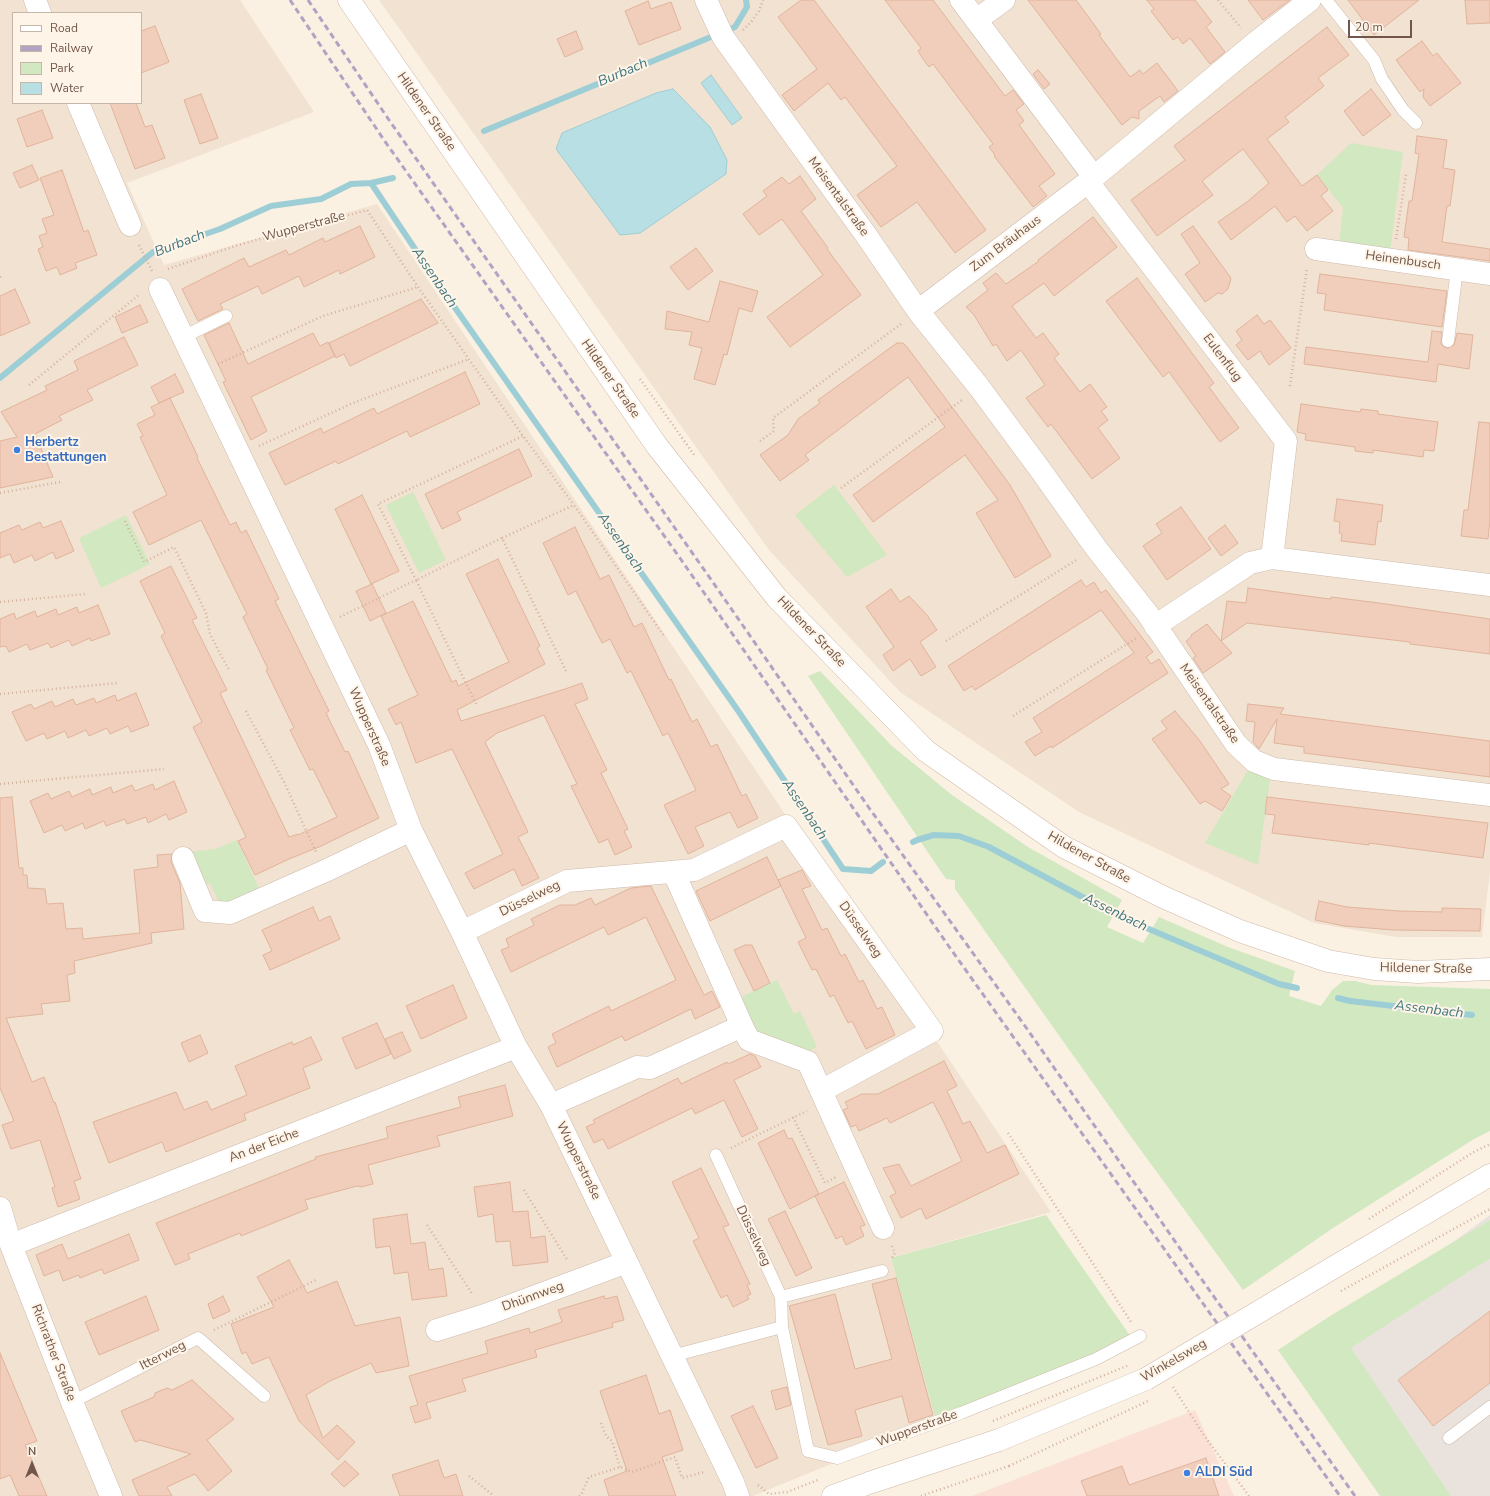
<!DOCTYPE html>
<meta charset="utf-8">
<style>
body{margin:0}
#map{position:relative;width:1490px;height:1496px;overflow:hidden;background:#fbf1e2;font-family:"Nunito Sans",sans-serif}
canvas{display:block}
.legend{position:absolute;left:12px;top:12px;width:130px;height:92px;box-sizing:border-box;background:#fef5e8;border:1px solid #c6b5a9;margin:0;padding:5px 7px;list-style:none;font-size:12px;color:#72564a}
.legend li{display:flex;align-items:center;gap:8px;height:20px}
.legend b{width:20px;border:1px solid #c6b5a9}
.north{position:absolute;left:12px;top:1444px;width:40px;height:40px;-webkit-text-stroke:3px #fef5e8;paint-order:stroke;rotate:0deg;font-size:11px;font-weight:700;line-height:16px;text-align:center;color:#72564a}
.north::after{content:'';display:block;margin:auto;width:14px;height:18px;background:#72564a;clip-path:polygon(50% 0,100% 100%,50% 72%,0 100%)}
.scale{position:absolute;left:1348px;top:20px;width:64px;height:18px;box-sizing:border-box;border:2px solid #72564a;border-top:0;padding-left:5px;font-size:12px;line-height:14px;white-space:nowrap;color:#72564a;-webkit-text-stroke:3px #fef5e8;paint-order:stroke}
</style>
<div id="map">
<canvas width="1490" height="1496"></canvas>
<ul class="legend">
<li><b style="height:5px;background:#fff"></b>Road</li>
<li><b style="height:5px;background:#b3a2c4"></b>Railway</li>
<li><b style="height:11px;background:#d2e8c1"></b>Park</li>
<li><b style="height:11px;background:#b8dfe4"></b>Water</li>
</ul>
<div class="north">N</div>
<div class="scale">20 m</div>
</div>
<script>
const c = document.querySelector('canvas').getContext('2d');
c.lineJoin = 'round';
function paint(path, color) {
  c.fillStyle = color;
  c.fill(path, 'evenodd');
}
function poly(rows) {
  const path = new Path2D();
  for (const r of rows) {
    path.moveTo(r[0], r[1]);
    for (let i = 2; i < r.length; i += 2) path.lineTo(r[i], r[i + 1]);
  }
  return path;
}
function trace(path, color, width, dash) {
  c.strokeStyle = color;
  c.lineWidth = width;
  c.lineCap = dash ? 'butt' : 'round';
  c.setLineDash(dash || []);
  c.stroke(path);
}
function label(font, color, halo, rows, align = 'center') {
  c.font = font + ' "Nunito Sans",sans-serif';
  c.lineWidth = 4;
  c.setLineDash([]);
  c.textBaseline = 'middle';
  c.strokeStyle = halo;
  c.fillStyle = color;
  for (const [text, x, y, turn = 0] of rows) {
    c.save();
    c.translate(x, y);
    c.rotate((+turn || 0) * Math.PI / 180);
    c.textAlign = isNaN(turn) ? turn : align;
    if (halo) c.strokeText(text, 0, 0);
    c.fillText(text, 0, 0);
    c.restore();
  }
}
paint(poly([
 [0,0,240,0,314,112,127,183,164,265,377,204,1051,1212,891,1258,936,1421,753,1496,0,1496],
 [13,13,141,13,141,103,13,103],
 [379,0,1490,0,1490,872,1482,937,1396,937,1314,923,1079,812,900,692,769,550]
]), '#f2e2d1');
paint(poly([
 [1195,1410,1234,1496,972,1496]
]), '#fbe0d6');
paint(poly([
 [1490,1215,1490,1496,1398,1496,1298,1355]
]), '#eae3dd');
paint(poly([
 [1351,143,1403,152,1390,252,1339,244,1343,208,1317,175],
 [834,485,887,555,847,577,795,515],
 [413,492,446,560,419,573,386,505],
 [126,515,150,564,101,588,79,538],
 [820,671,892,746,952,795,1028,847,1122,900,1107,927,1143,943,1159,917,1228,947,1295,971,1289,996,1321,1006,1332,990,1343,981,1355,981,1372,985,1490,989,1490,1131,1474,1139,1333,1228,1243,1290,1129,1134,955,889,955,880,946,879,808,676],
 [1248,770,1270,779,1258,865,1205,843],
 [237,840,261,893,240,903,219,903,210,883,202,886,187,852,215,849],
 [777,980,794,1014,800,1011,817,1047,809,1051,758,1034,739,998],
 [1046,1215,1133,1340,936,1421,891,1258],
 [1490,1220,1490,1259,1471,1270,1351,1348,1451,1496,1380,1496,1278,1350,1330,1316]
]), '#d2e8c1');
const water = poly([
 [711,75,742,118,732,125,701,83,711,75],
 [673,89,710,127,727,160,726,174,640,233,620,235,556,149,562,133,656,93,673,89]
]);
paint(water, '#b8dfe4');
trace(water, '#9eced5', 1);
trace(poly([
 [484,131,735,27,747,7,746,0],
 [371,183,439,285,739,712,843,869,871,871,883,862],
 [0,378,153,252,220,229,271,206,321,199,351,184,371,183,393,178],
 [913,842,917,840,934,835,959,836,989,847,1118,916,1279,984,1297,988],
 [1338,998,1350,1001,1472,1015]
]), '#9eced5', 6);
const building = poly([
 [801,0,814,0,986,230,955,253,917,202,881,227,857,195,897,166,845,97,841,100,828,83,794,111,782,95,817,69,778,17,801,0],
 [885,0,933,0,1005,96,1013,90,1024,104,1016,110,1024,121,1019,125,1055,174,1039,186,1047,196,1033,207,994,156,995,155,989,147,993,144,933,64,929,67,923,59,918,51,921,48,885,0],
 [1028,0,1076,0,1101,34,1099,35,1130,77,1140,70,1143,74,1157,63,1178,91,1164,102,1160,96,1139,111,1139,119,1132,117,1122,125,1028,0],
 [1147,0,1195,0,1212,22,1206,27,1225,52,1210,64,1190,38,1183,44,1178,37,1173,40,1151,11,1154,9,1147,0],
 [1248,0,1290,0,1263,20,1248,0],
 [1348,0,1419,0,1374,35,1348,0],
 [1465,0,1490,0,1490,23,1467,24,1465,0],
 [648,1,651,9,671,2,681,29,639,45,625,11,648,1],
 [155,26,169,62,141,73,141,31,155,26],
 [1327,27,1349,55,1318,78,1324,86,1285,117,1289,122,1267,139,1302,186,1317,175,1328,190,1321,196,1333,211,1307,231,1295,216,1287,222,1275,206,1231,240,1218,222,1247,202,1269,183,1243,149,1202,181,1213,195,1157,236,1131,200,1185,160,1174,146,1327,27],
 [576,31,583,49,565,57,557,39,576,31],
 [1422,41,1433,56,1437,53,1461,83,1430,106,1423,97,1424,89,1420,92,1396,60,1422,41],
 [1038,70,1050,84,1044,89,1033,74,1038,70],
 [1371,89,1391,115,1363,136,1344,111,1371,89],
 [201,94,218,138,200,144,184,100,201,94],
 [110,103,136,103,145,127,152,125,165,158,135,169,110,103],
 [42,110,53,138,27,147,17,119,42,110],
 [1417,136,1447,140,1443,168,1455,170,1450,206,1447,206,1442,242,1490,249,1490,261,1408,250,1409,238,1404,237,1409,201,1412,201,1419,154,1415,153,1417,136],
 [32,165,39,180,20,188,13,173,32,165],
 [62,170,84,232,88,230,97,255,75,263,77,268,60,275,57,267,46,271,38,249,43,247,39,236,47,233,42,219,54,215,40,178,62,170],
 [800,176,816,199,801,211,828,248,827,249,861,295,790,347,767,317,823,275,782,219,759,235,743,214,767,196,763,191,782,177,789,184,800,176],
 [1093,217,1117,247,1054,296,1044,283,1012,306,1036,338,1043,333,1059,354,1054,358,1080,392,1090,384,1107,407,1101,411,1108,420,1098,428,1120,458,1092,479,1051,424,1048,427,1026,398,1045,385,1021,350,1007,361,996,344,993,346,974,315,966,307,988,290,983,283,996,273,1006,284,1039,261,1038,260,1093,217],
 [360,226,375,257,340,274,339,270,304,287,299,276,262,294,258,286,220,304,223,309,198,321,182,289,244,258,249,267,286,250,289,255,323,238,325,242,360,226],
 [1193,226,1231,278,1228,289,1222,294,1218,293,1205,302,1185,274,1200,263,1181,234,1193,226],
 [696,248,713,271,688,290,670,267,696,248],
 [1320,274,1447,291,1442,327,1324,310,1326,294,1317,293,1320,274],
 [1137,278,1214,383,1209,387,1239,428,1220,442,1169,372,1163,377,1106,301,1137,278],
 [720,281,758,291,752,312,739,308,727,355,724,354,715,385,694,379,702,348,689,345,692,332,665,329,667,311,709,322,720,281],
 [15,289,30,323,0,336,0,296,15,289],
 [421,299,438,323,350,366,344,354,336,358,329,343,421,299],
 [140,305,148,322,122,333,115,317,140,305],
 [1257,315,1264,324,1270,320,1291,348,1269,365,1260,351,1248,360,1236,345,1242,340,1236,331,1257,315],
 [229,323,248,364,313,333,320,346,328,342,335,356,251,397,267,431,251,440,223,382,226,381,204,335,229,323],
 [1432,331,1442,332,1441,344,1444,347,1447,348,1454,345,1457,333,1473,335,1469,369,1438,364,1436,382,1304,364,1306,347,1428,362,1432,331],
 [124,337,138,365,87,390,93,400,59,416,62,420,35,434,53,477,0,488,0,441,17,437,1,412,47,390,45,386,78,370,74,361,124,337],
 [897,343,903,343,907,347,990,458,1010,485,1051,556,1015,578,976,513,998,500,965,455,873,522,853,495,945,427,908,377,805,455,809,460,780,481,760,455,788,435,798,419,820,403,818,400,897,343],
 [465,372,480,404,410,437,407,431,338,464,336,461,285,485,269,453,321,428,323,433,374,408,377,414,465,372],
 [175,374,184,392,159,403,151,387,175,374],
 [170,398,198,457,197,458,230,525,236,522,241,533,246,530,279,599,275,601,329,711,326,713,345,752,348,751,379,818,319,847,289,859,255,875,238,841,246,837,193,727,202,722,161,636,165,633,140,581,171,566,197,618,192,620,227,690,220,693,289,837,298,834,298,835,337,817,313,769,310,770,290,730,294,728,266,670,268,669,243,617,247,614,201,520,149,545,133,512,167,495,140,437,143,436,137,424,155,415,151,407,170,398],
 [1301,404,1360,412,1361,409,1378,411,1378,414,1438,422,1434,451,1424,450,1423,457,1373,450,1373,453,1355,451,1355,447,1305,440,1306,434,1297,432,1301,404],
 [1479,422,1490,423,1490,520,1488,539,1461,536,1464,510,1468,510,1479,422],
 [519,449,532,476,457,512,461,520,442,529,425,494,519,449],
 [362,495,399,571,371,584,335,509,362,495],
 [1337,499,1383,505,1381,522,1378,521,1375,545,1341,541,1342,534,1339,533,1340,522,1334,521,1337,499],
 [1181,507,1211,549,1167,580,1143,546,1162,533,1156,524,1181,507],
 [61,521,74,551,56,559,53,552,35,561,32,555,14,563,10,554,0,558,0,533,19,525,22,530,40,522,43,528,61,521],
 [1225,525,1238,543,1221,556,1208,538,1225,525],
 [575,527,600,579,609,575,634,627,642,623,669,680,671,679,692,722,697,719,711,747,717,744,742,796,746,794,758,818,738,828,730,812,695,827,704,846,688,854,664,805,696,790,668,733,663,736,631,671,627,673,610,639,602,643,576,591,568,595,543,543,575,527],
 [498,559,540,646,537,648,545,664,457,710,461,721,565,689,582,683,588,699,575,704,607,770,601,773,628,829,624,831,632,847,615,855,608,839,599,843,571,786,577,784,544,715,497,733,485,742,528,832,518,837,539,878,522,886,514,869,474,889,465,873,503,854,452,749,416,763,401,722,396,725,388,709,418,695,381,616,413,601,452,682,456,680,458,686,504,664,509,662,466,574,498,559],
 [1081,580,1086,587,1094,582,1101,593,1106,590,1153,652,1146,657,1151,664,1159,659,1168,673,1052,748,1051,746,1035,756,1025,742,1042,732,1033,718,1134,653,1101,610,975,690,972,686,964,691,948,666,1081,580],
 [372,584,386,613,370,621,356,591,372,584],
 [1248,588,1322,598,1331,599,1331,597,1379,603,1490,619,1490,654,1410,644,1410,642,1247,623,1221,641,1232,653,1203,673,1193,658,1196,656,1186,641,1192,636,1191,635,1207,624,1221,641,1227,601,1246,603,1248,588],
 [891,589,900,602,909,596,927,615,937,630,920,642,936,667,921,676,910,659,893,671,883,655,894,647,866,607,891,589],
 [98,605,110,634,91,641,90,638,72,646,69,640,51,648,48,643,30,650,27,644,9,652,6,646,0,647,0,619,14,613,16,619,35,611,37,617,56,609,58,615,77,607,79,613,98,605],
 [136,693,149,725,131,732,128,726,110,734,107,728,89,736,86,730,68,738,65,731,47,739,44,733,26,741,12,712,31,704,34,709,52,701,55,707,73,699,76,705,94,698,96,703,115,695,117,701,136,693],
 [1248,704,1284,708,1280,714,1490,741,1490,777,1304,753,1304,747,1274,743,1277,719,1259,749,1253,742,1255,722,1246,721,1248,704],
 [1175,711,1200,741,1229,784,1221,789,1231,796,1222,811,1205,801,1200,804,1152,739,1167,729,1161,721,1175,711],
 [174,781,187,812,169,820,166,814,148,823,146,817,127,824,125,819,106,826,104,821,85,829,83,823,65,831,62,825,44,833,30,801,48,793,51,799,69,791,72,797,90,789,92,795,111,787,113,793,132,785,135,791,153,784,155,790,174,781],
 [12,797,19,868,23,868,23,875,27,875,28,888,45,889,47,904,63,903,66,929,82,928,83,939,140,933,134,870,158,867,157,855,172,854,171,862,180,883,184,929,151,933,152,943,74,961,75,973,67,975,70,1001,41,1004,43,1014,6,1018,32,1082,44,1077,54,1103,55,1102,81,1179,74,1181,80,1199,58,1207,52,1188,55,1187,40,1140,11,1149,2,1125,14,1121,0,1088,0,798,12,797],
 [1267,797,1488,823,1483,858,1369,843,1369,845,1272,833,1275,815,1265,814,1267,797],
 [767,857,781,886,710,921,696,891,767,857],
 [802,870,811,886,802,889,822,930,827,928,841,956,845,954,859,982,863,980,877,1009,882,1007,895,1035,866,1049,852,1021,848,1023,834,995,830,997,816,969,812,970,798,942,806,938,778,880,802,870],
 [651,886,704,995,712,991,720,1007,695,1019,691,1009,625,1041,622,1036,557,1067,548,1047,556,1043,552,1034,609,1006,611,1011,676,980,646,917,608,935,604,927,511,972,501,950,509,947,506,939,534,925,531,919,560,905,575,905,591,898,595,905,631,888,651,886],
 [1319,901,1347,907,1399,911,1442,912,1442,908,1481,909,1480,931,1394,930,1344,926,1315,920,1319,901],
 [313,907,319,921,330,916,340,939,270,970,263,955,272,951,262,930,313,907],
 [745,945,752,945,770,983,754,991,734,950,745,945],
 [453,985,467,1018,421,1039,406,1006,453,985],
 [377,1023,391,1054,356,1069,342,1038,377,1023],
 [402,1032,411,1051,394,1059,385,1039,402,1032],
 [200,1035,208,1053,189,1062,181,1043,200,1035],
 [311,1037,322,1060,303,1068,310,1088,244,1114,246,1120,166,1152,162,1142,109,1163,93,1122,176,1092,184,1110,207,1101,211,1110,247,1095,235,1066,292,1042,293,1045,311,1037],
 [750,1054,755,1056,761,1067,734,1080,758,1129,742,1137,724,1100,695,1114,692,1108,608,1149,603,1139,594,1143,586,1127,595,1123,593,1120,678,1078,681,1084,727,1062,728,1064,750,1054],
 [944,1061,957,1086,947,1091,963,1124,970,1121,987,1153,1005,1145,1019,1174,926,1219,921,1208,901,1218,890,1196,896,1193,883,1168,899,1164,911,1186,962,1161,944,1123,933,1102,890,1123,887,1118,859,1131,856,1125,851,1127,843,1110,848,1108,845,1102,862,1094,878,1094,944,1061],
 [505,1085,513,1116,437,1136,440,1146,368,1165,373,1184,361,1187,357,1186,305,1200,308,1209,241,1236,240,1233,188,1254,190,1259,175,1265,156,1223,316,1159,315,1157,388,1138,386,1127,461,1107,458,1097,505,1085],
 [784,1130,788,1139,792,1138,819,1194,790,1209,758,1143,784,1130],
 [701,1168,729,1225,723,1227,750,1284,747,1285,751,1294,747,1296,749,1299,733,1307,727,1295,721,1298,693,1241,699,1238,672,1182,701,1168],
 [510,1182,513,1212,528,1211,531,1238,545,1236,548,1262,513,1266,510,1241,496,1242,493,1214,478,1217,474,1187,510,1182],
 [844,1182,865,1225,860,1227,864,1236,846,1245,842,1236,836,1239,815,1196,844,1182],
 [785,1211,812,1268,796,1276,768,1219,785,1211],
 [407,1214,411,1244,425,1242,429,1270,443,1268,447,1296,412,1300,408,1272,394,1274,390,1246,376,1248,373,1219,407,1214],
 [129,1234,139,1260,104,1274,102,1269,80,1278,79,1275,63,1281,59,1270,44,1276,36,1255,62,1244,68,1259,129,1234],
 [289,1260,307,1293,337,1281,355,1326,400,1317,409,1366,376,1373,371,1363,330,1381,306,1395,323,1438,337,1425,355,1442,338,1460,299,1421,269,1357,252,1364,246,1352,242,1354,231,1324,274,1307,257,1277,289,1260],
 [896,1278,933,1415,909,1423,902,1396,868,1406,855,1410,862,1436,828,1445,789,1306,835,1294,855,1369,892,1359,872,1284,896,1278],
 [146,1296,159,1330,99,1355,85,1322,146,1296],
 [223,1296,230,1311,213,1319,208,1304,223,1296],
 [604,1296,605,1299,617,1296,624,1320,612,1323,613,1327,535,1350,537,1357,462,1379,466,1391,426,1403,431,1418,415,1423,410,1407,418,1405,409,1376,488,1353,485,1341,529,1328,530,1333,562,1322,558,1310,604,1296],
 [1490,1311,1490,1383,1433,1426,1398,1380,1490,1311],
 [0,1353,37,1441,25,1445,47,1496,19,1496,10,1475,0,1479,0,1353],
 [646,1375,659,1414,670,1410,683,1450,662,1457,676,1496,609,1496,604,1480,627,1471,600,1391,646,1375],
 [192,1380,234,1419,207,1440,232,1471,208,1491,195,1474,167,1487,172,1496,139,1496,132,1480,191,1454,140,1440,135,1442,121,1411,154,1397,155,1393,167,1388,172,1390,192,1380],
 [787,1387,791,1405,776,1410,771,1391,787,1387],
 [753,1406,778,1458,756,1468,731,1416,753,1406],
 [1206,1458,1219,1496,1087,1496,1081,1481,1122,1466,1129,1485,1206,1458],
 [438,1460,444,1478,456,1474,463,1496,400,1496,392,1475,438,1460],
 [345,1461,359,1474,344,1487,331,1474,345,1461]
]);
paint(building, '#f0cebb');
trace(building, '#e1b49c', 1);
const service = poly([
 [1326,0,1374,60,1382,79,1403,110,1416,123],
 [183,337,226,316],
 [1448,341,1457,269],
 [716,1155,781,1297,782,1327,808,1451,837,1458,961,1413,1096,1359,1140,1336],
 [781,1297,882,1271],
 [672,1356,782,1327],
 [72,1402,198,1338,264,1396],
 [1449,1438,1490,1407]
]);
const minor = poly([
 [35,0,40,13],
 [706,0,723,37,866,235,918,311,979,387,1039,468,1096,548,1147,613,1236,744,1254,761,1274,769,1490,795],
 [961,0,1094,177],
 [976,20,1004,0],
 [78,103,130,225],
 [1088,182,1286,441,1272,558],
 [1316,249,1490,274],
 [160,289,379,745,411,830,462,932,516,1047,551,1105,733,1482,738,1496],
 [918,311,1088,182,1254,44,1310,0],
 [1155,626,1250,563,1272,558,1490,585],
 [183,858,205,911,230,913,325,871,411,830],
 [674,873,742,1026],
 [462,932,567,881,694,870,786,826,932,1031,821,1091],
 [551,1105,637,1067,650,1068,742,1026,749,1040,808,1062,883,1228],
 [0,1208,11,1245,72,1402,111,1496],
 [11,1245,516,1047],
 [437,1330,485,1315,627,1262]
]);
const secondary = poly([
 [349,0,657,446,777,598,926,751,1064,847,1163,897,1240,931,1328,961,1374,969,1418,972,1490,969],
 [1287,1295,1490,1175],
 [833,1496,869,1483,999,1440,1146,1379]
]);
trace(service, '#cebaac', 13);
trace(minor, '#cebaac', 23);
trace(secondary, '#d1b9aa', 23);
trace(poly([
 [1218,0,1241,28],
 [743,30,752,21,759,11,763,0],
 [1396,239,1406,174],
 [139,245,152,271],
 [168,269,238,245,367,210,418,287,523,436,574,505],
 [0,277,1,276],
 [218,364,323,316,418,287],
 [640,379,695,456],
 [29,385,140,294],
 [1290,386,1307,268],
 [760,441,774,431,773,418,901,324],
 [259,446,353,403,469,359],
 [841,488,962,400],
 [0,493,60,482],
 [125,521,144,562,174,547,206,613,210,634,225,663,230,671],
 [502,538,574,505,664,636],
 [0,602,85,594],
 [340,617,416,580,378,504,523,436],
 [946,641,1078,559],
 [0,694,117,683],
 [476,704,416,580,502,538,566,671],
 [246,711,284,782,316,852],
 [1013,716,1138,637],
 [0,784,164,769],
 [793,1117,825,1183,836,1177],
 [1008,1133,1131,1322],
 [731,1148,807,1111],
 [524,1190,568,1261],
 [1369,1219,1472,1153,1490,1144],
 [427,1225,473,1295],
 [892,1246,895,1253,892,1258],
 [1341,1291,1490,1209],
 [214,1330,316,1280],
 [1173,1387,1203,1434,1249,1496],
 [601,1423,606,1436,612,1441,620,1467],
 [469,1476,494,1496],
 [758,1485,769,1494,787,1492,818,1480],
 [579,1496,581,1495,589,1477,620,1467,632,1472,675,1457,682,1478,704,1472],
 [921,1496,1009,1466]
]), '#d4b19e', 2.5, [1, 3]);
trace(service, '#fff', 12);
trace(minor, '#fff', 22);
trace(secondary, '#fff', 22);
trace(poly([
 [290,0,384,140,682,561,950,948,1340,1496],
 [308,0,389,120,719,591,867,805,1025,1026,1188,1260,1355,1496]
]), '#b3a2c4', 3, [6, 4]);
const secondaryBridge = poly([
 [1146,1379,1287,1295]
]);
trace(secondaryBridge, '#d1b9aa', 23, []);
trace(poly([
 [993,1421,1129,1365],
 [1009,1466,1148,1401]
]), '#d4b19e', 2.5, [1, 3]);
trace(secondaryBridge, '#fff', 22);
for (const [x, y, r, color] of [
 [17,450,4,"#3f7fe0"],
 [1187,1473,4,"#3f7fe0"]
]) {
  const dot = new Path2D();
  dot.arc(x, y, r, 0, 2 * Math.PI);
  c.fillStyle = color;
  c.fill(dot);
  trace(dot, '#fef5e8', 1.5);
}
label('13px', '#72564a', '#fef5e8', [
 ["Hildener Straße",426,112,55],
 ["Meisentalstraße",838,197,54],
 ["Wupperstraße",304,227,-15],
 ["Zum Bräuhaus",1006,244,-37],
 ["Heinenbusch",1403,261,8],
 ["Eulenflug",1222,358,53],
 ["Hildener Straße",610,379,55],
 ["Hildener Straße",811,632,46],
 ["Meisentalstraße",1209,704,55],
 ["Wupperstraße",369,727,66],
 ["Hildener Straße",1089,858,29],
 ["Düsselweg",530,899,-26],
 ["Düsselweg",860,930,55],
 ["Hildener Straße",1426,969,1],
 ["An der Eiche",264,1146,-21],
 ["Wupperstraße",578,1161,64],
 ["Düsselweg",753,1236,65],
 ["Dhünnweg",533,1297,-20],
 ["Richrather Straße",53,1353,69],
 ["Itterweg",163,1356,-27],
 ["Winkelsweg",1174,1361,-30],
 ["Wupperstraße",917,1429,-20]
]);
label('bold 13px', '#366cbe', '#fef5e8', [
 ["Herbertz",25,443],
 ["Bestattungen",25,458],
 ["ALDI Süd",1195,1473]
], 'left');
label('italic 14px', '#41767e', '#fef5e8', [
 ["Burbach",623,73,-23],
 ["Burbach",180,244,-21],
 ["Assenbach",434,278,56],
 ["Assenbach",620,543,55],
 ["Assenbach",804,810,56],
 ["Assenbach",1115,913,26],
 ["Assenbach",1429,1010,7]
]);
</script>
